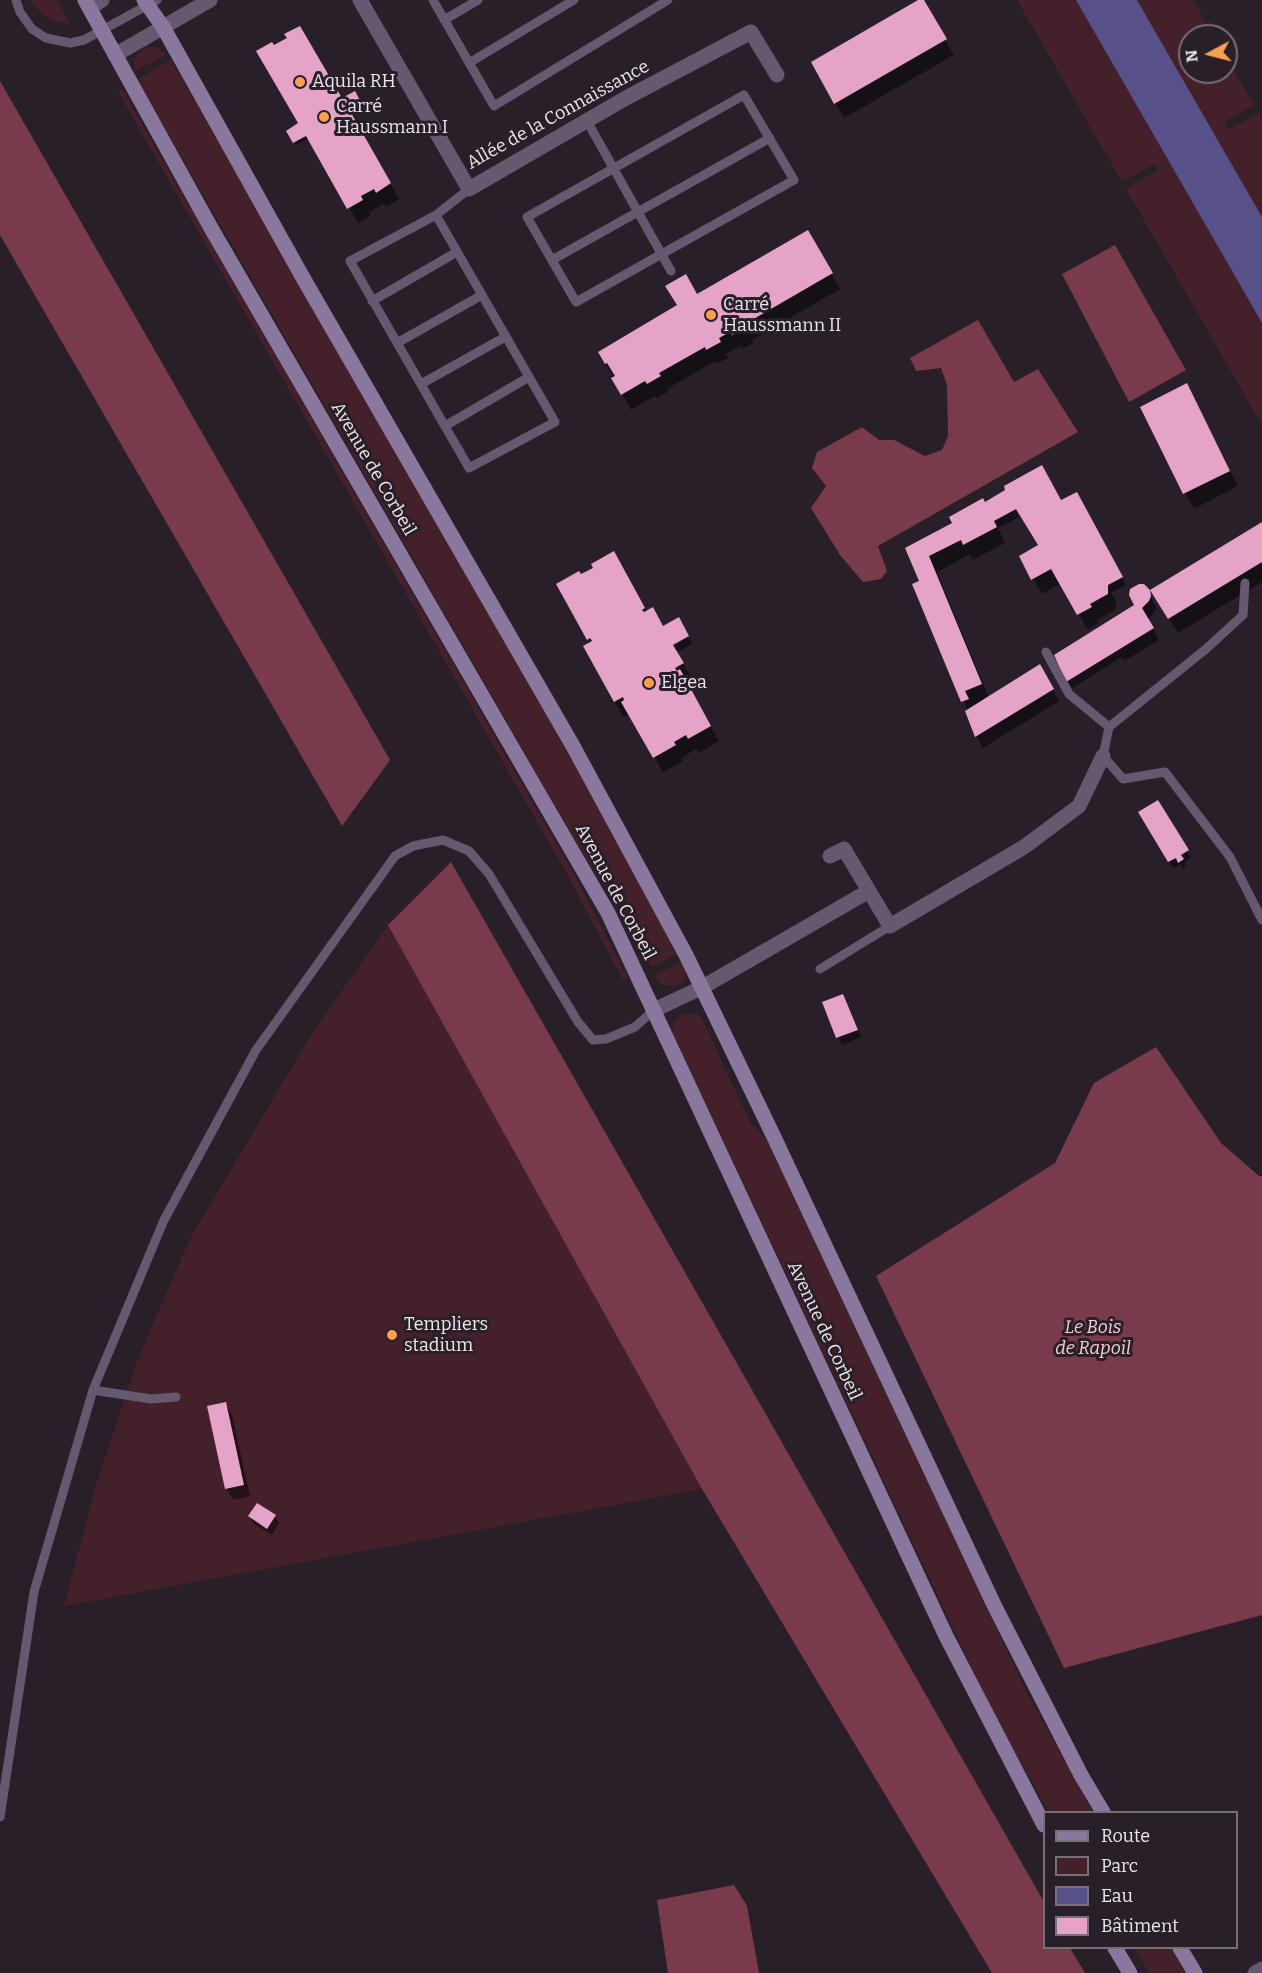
<!DOCTYPE html>
<meta charset="utf-8">
<style>
body{margin:0}
#map{position:relative;width:1262px;height:1973px;overflow:hidden;background:#291f28;font-family:Bitter,serif}
canvas{display:block}
.legend{position:absolute;left:1043px;top:1811px;width:195px;height:138px;box-sizing:border-box;background:#291f28;border:2px solid #776f77;margin:0;padding:8px 10px;list-style:none;font-size:18px;color:#ede6ed}
.legend li{display:flex;align-items:center;gap:12px;height:30px}
.legend b{width:30px;border:2px solid #776f77}
.north{position:absolute;left:1178px;top:24px;width:60px;height:60px;box-sizing:border-box;background:#291f28;border:2px solid #776f77;border-radius:50%;rotate:263deg;font-size:16px;font-weight:700;line-height:24px;text-align:center;color:#ede6ed}
.north::after{content:'';display:block;margin:auto;width:21px;height:27px;background:#fa9f4e;clip-path:polygon(50% 0,100% 100%,50% 72%,0 100%)}
</style>
<div id="map">
<canvas width="1262" height="1973"></canvas>
<ul class="legend">
<li><b style="height:8px;background:#8a779d"></b>Route</li>
<li><b style="height:16px;background:#44202a"></b>Parc</li>
<li><b style="height:16px;background:#585088"></b>Eau</li>
<li><b style="height:16px;background:#e5a4c7"></b>Bâtiment</li>
</ul>
<div class="north">N</div>
</div>
<script>
const c = document.querySelector('canvas').getContext('2d');
c.lineJoin = 'round';
function paint(path, color) {
  c.fillStyle = color;
  c.fill(path, 'evenodd');
}
function poly(rows) {
  const path = new Path2D();
  for (const r of rows) {
    path.moveTo(r[0], r[1]);
    for (let i = 2; i < r.length; i += 2) path.lineTo(r[i], r[i + 1]);
  }
  return path;
}
function trace(path, color, width, dash) {
  c.strokeStyle = color;
  c.lineWidth = width;
  c.lineCap = dash ? 'butt' : 'round';
  c.setLineDash(dash || []);
  c.stroke(path);
}
function label(font, color, halo, rows, align = 'center') {
  c.font = font + ' Bitter,serif';
  c.lineWidth = 6;
  c.setLineDash([]);
  c.textBaseline = 'middle';
  c.strokeStyle = halo;
  c.fillStyle = color;
  for (const [text, x, y, turn = 0] of rows) {
    c.save();
    c.translate(x, y);
    c.rotate((+turn || 0) * Math.PI / 180);
    c.textAlign = isNaN(turn) ? turn : align;
    if (halo) c.strokeText(text, 0, 0);
    c.fillText(text, 0, 0);
    c.restore();
  }
}
paint(poly([
 [29,0,57,0,70,24,55,21,43,15],
 [1017,0,1076,0,1262,323,1262,425,1126,189,1158,170,1154,164,1122,182],
 [1137,0,1193,0,1214,36,1190,36,1190,72,1226,72,1226,57,1254,105,1224,122,1228,130,1259,113,1262,118,1262,217],
 [149,47,156,47,166,54,134,72,134,58,143,49],
 [171,60,616,834,679,953,651,967,612,888,590,866,137,80],
 [122,89,516,773,574,874,628,978,623,980,566,872,118,92],
 [388,925,702,1489,64,1606,96,1485,138,1359,191,1237,313,1032],
 [683,962,686,968,685,975,683,981,678,985,663,985,658,981,655,975],
 [691,1013,701,1017,751,1124,766,1139,1026,1691,1093,1812,1049,1812,993,1713,674,1036,672,1029,675,1021,682,1015],
 [1134,1948,1171,1948,1186,1973,1149,1973]
]), '#44202a');
paint(poly([
 [0,81,390,760,342,826,0,235],
 [1115,245,1186,370,1129,402,1062,274],
 [978,320,1014,382,1038,369,1078,432,878,546,887,571,881,579,863,582,840,555,811,508,826,486,812,468,817,452,862,427,879,440,894,440,925,456,942,450,948,436,947,385,941,368,916,371,910,358],
 [451,862,1044,1902,1044,1948,1070,1948,1085,1973,992,1973,702,1489,388,925],
 [1156,1047,1221,1143,1259,1176,1262,1176,1262,1615,1064,1668,876,1276,1055,1163,1094,1083],
 [734,1885,747,1906,759,1973,668,1973,657,1900]
]), '#793a4c');
paint(poly([
 [1076,0,1137,0,1262,217,1262,323]
]), '#585088');
paint(poly([
 [921,0,954,55,844,118,813,63],
 [300,28,399,199,386,207,384,203,369,212,371,216,358,223,309,138,296,145,288,131,300,124,274,47,289,39],
 [354,93,362,107,353,113,344,99],
 [807,232,840,289,752,340,754,343,742,349,740,346,726,354,728,358,716,364,715,361,667,389,668,392,657,398,655,396,631,410,600,353],
 [1195,401,1238,486,1194,509,1142,408],
 [1005,492,1019,517,998,528,1005,543,973,560,970,554,937,572,989,698,1039,666,1059,701,983,748,977,737,968,711,914,585,921,582,907,548],
 [1076,494,1126,585,1111,593,1116,602,1116,609,1097,620,1099,623,1088,630,1061,583,1042,594,1021,557,1040,546,1061,502],
 [1262,524,1262,582,1178,633,1161,606],
 [613,553,647,612,663,628,678,619,692,644,677,652,692,679,686,683,719,741,698,753,696,749,681,758,683,761,663,772,630,714,624,717,615,702,585,647,591,643,558,584,581,576,595,568],
 [1148,590,1157,609,1148,620,1159,640,1124,661,1122,657,1072,688,1068,681],
 [1158,802,1191,858,1184,863,1186,867,1183,869,1181,864,1173,868,1140,813],
 [843,996,861,1037,842,1045,824,1003],
 [225,1403,232,1415,250,1496,233,1500,227,1489],
 [275,1516,279,1523,272,1535,254,1524,250,1517]
]), '#0007');
paint(poly([
 [918,0,924,0,947,39,834,104,811,62],
 [300,26,342,98,355,91,362,104,350,111,391,183,376,193,374,189,361,196,363,200,347,209,306,136,293,143,286,131,298,123,256,51,272,42,274,45,287,38,284,34],
 [808,230,833,273,745,324,746,327,732,335,730,332,719,338,721,342,706,350,705,347,659,373,661,376,647,384,645,381,621,395,611,378,615,376,607,363,605,364,598,352,677,305,665,286,686,274,697,294],
 [1187,383,1230,471,1183,494,1140,407],
 [1042,465,1061,500,1077,492,1123,577,1108,585,1108,594,1090,604,1092,607,1077,615,1051,569,1031,580,1019,556,1038,545,1016,509,994,521,997,527,963,545,961,540,929,556,982,684,965,691,969,699,961,702,912,584,919,581,905,548,952,523,949,517,983,498,985,502,1005,490,1004,486],
 [1262,522,1262,562,1168,619,1150,590],
 [614,551,645,608,642,610,644,612,653,607,663,626,679,617,689,636,673,645,684,663,675,668,677,671,680,669,711,726,688,739,686,735,674,742,676,745,653,758,621,702,624,700,623,697,614,702,583,646,592,641,590,638,587,640,556,584,579,571,581,574,593,568,591,564],
 [1139,584,1144,584,1150,590,1151,596,1149,601,1142,608,1154,628,1066,682,1054,655,1134,605,1129,595,1130,589],
 [1040,664,1054,689,975,737,965,711],
 [1158,800,1189,850,1181,855,1184,859,1178,863,1176,858,1168,862,1138,812],
 [843,994,858,1030,836,1038,822,1002],
 [226,1402,244,1485,225,1489,207,1406],
 [257,1503,276,1515,267,1529,248,1516]
]), '#e5a4c7');
trace(poly([
 [16,0,20,12,32,29,46,38,70,43,84,40,157,0],
 [433,0,494,106,668,0],
 [444,20,478,0],
 [469,63,574,0],
 [744,95,794,180,576,302,527,217,744,95],
 [587,121,671,271],
 [436,215,555,422,469,468,350,261,436,215,469,189],
 [552,260,770,138],
 [372,301,457,252],
 [397,343,482,295],
 [421,384,505,337],
 [445,426,529,377],
 [1245,583,1243,615,1206,649,1109,727,1103,756,1123,779,1165,772,1230,857,1262,920],
 [1046,652,1069,694,1109,727],
 [820,969,890,926],
 [176,1397,151,1399,93,1390,164,1220,256,1050,395,856,413,846,443,840,469,851,489,874,578,1022,593,1040,606,1039,635,1027,654,1010],
 [0,1817,34,1592,93,1390]
]), '#655970', 9);
trace(poly([
 [360,0,469,189,626,98,751,32,777,75],
 [830,856,844,849,869,891],
 [654,1010,701,988,869,891,890,926,1024,847,1079,806,1103,756],
 [1255,1973,1262,1969]
]), '#655970', 15);
trace(poly([
 [90,8,102,0],
 [115,55,210,0]
]), '#655970', 15);
trace(poly([
 [85,0,211,228,608,913,946,1636,1044,1825],
 [144,0,163,27,302,276,573,746,686,955,773,1135,995,1607,1081,1775,1103,1812],
 [1115,1948,1130,1973],
 [1180,1948,1195,1973]
]), '#8a779d', 15);
for (const [x, y, r, color] of [
 [300,82,6,"#fa9f4e"],
 [324,117,6,"#fa9f4e"],
 [711,315,6,"#fa9f4e"],
 [649,683,6,"#fa9f4e"],
 [392,1335,6,"#fa9f4e"]
]) {
  const dot = new Path2D();
  dot.arc(x, y, r, 0, 2 * Math.PI);
  c.fillStyle = color;
  c.fill(dot);
  trace(dot, '#291f28', 2);
}
label('18px', '#ede6ed', '#291f28', [
 ["Aquila RH",312,82],
 ["Carré",336,107],
 ["Haussmann I",336,128],
 ["Carré",723,305],
 ["Haussmann II",723,326],
 ["Elgea",661,683],
 ["Templiers",404,1325],
 ["stadium",404,1346]
], 'left');
label('18px', '#ede6ed', '#291f28', [
 ["Allée de la Connaissance",558,115,-29],
 ["Avenue de Corbeil",373,469,60],
 ["Avenue de Corbeil",615,892,62],
 ["Avenue de Corbeil",824,1331,65]
]);
label('italic 18px', '#f8cfd8', '#291f28', [
 ["Le Bois",1093,1328],
 ["de Rapoil",1093,1349]
]);
</script>
